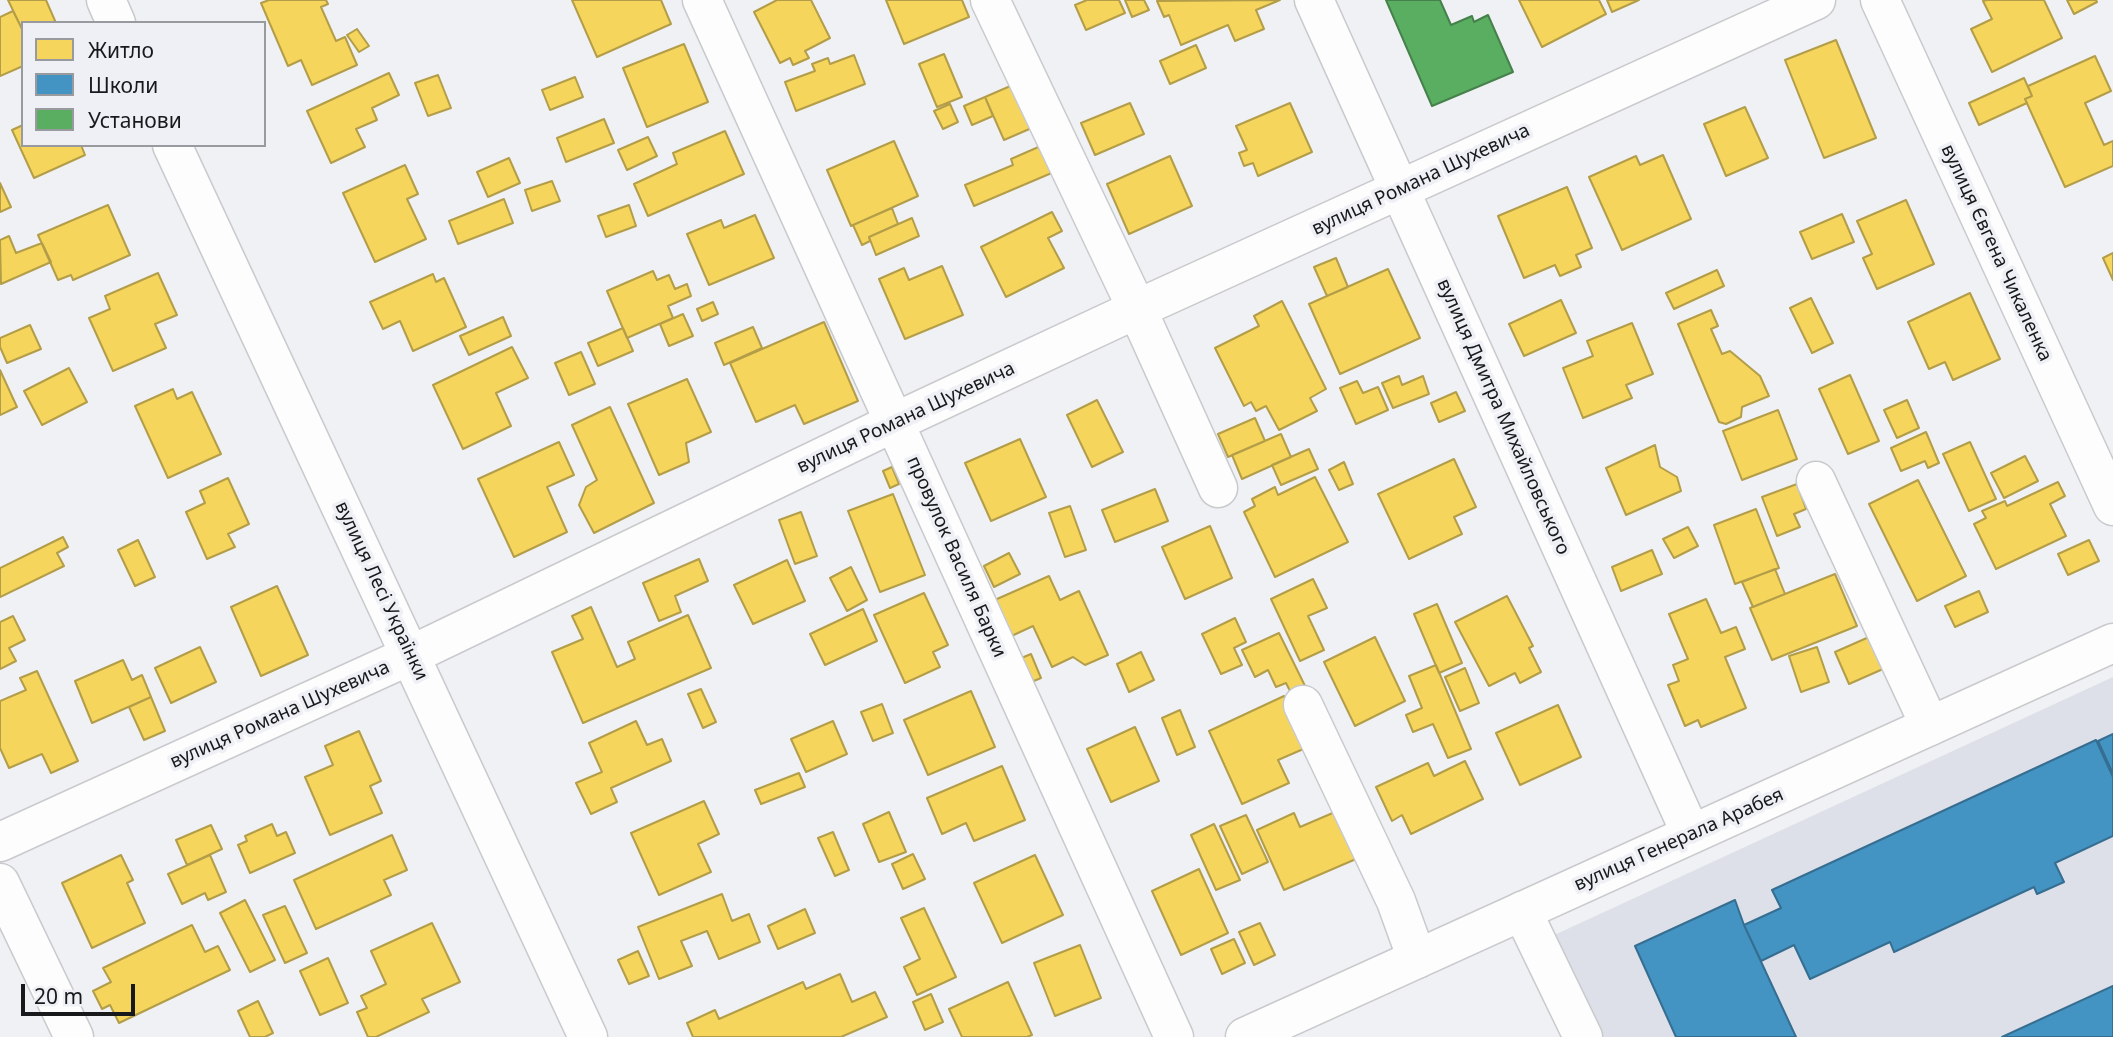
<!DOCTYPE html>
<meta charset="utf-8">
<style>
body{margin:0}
#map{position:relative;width:2113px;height:1037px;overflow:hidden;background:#eff1f4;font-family:"Noto Sans",sans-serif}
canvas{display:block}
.legend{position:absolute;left:21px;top:21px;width:245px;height:126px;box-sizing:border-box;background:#eef0f5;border:2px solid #989a9e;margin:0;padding:9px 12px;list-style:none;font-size:21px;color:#18191b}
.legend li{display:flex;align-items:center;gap:14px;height:35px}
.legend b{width:35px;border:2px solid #989a9e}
.scale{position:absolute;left:21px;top:984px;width:114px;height:32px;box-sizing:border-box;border:4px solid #18191b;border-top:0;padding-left:9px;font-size:21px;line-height:24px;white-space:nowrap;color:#18191b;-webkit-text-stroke:5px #eef0f5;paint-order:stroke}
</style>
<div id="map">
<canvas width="2113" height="1037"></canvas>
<ul class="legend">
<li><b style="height:19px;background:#f6d55c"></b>Житло</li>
<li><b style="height:19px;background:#4393c3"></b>Школи</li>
<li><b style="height:19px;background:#5aae61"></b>Установи</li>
</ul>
<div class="scale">20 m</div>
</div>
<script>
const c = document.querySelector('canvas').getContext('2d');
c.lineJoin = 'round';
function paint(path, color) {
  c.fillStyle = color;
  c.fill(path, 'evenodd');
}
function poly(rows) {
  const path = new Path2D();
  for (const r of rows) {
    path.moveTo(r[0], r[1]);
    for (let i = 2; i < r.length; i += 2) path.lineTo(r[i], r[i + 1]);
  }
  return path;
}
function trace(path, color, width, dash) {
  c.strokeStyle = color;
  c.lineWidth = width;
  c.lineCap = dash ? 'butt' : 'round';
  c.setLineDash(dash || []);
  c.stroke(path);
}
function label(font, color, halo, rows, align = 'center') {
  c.font = font + ' "Noto Sans",sans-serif';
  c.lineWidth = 7;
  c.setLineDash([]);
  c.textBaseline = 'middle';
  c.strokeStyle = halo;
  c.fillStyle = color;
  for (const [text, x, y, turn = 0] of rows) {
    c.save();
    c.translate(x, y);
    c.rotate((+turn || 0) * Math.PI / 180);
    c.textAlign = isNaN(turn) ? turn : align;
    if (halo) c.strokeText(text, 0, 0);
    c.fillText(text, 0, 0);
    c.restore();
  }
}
paint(poly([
 [2113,677,2113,1037,1583,1037,1537,943]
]), '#dde0e8');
const homes = poly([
 [8,0,46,0,56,23,23,23,23,31,8,0],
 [269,0,326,0,328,4,321,7,336,41,345,37,357,65,312,85,301,60,288,66,261,3,269,0],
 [572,0,661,0,671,24,597,57,572,0],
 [777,0,811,0,830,38,805,51,809,58,793,65,790,58,780,63,754,12,777,0],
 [886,0,962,0,969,17,904,44,886,0],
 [1087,0,1119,0,1125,13,1086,30,1075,5,1087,0],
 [1125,0,1144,0,1149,10,1132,17,1125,0],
 [1280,0,1256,10,1264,29,1235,41,1228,25,1181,45,1169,15,1164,17,1157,1,1280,0],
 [1519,0,1599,0,1606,14,1542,47,1519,0],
 [1607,0,1639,0,1612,12,1607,0],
 [1987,0,2044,0,2062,38,1992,72,1971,29,1992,19,1983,1,1987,0],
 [2067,0,2096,0,2097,2,2074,14,2067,0],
 [13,11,23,31,23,66,0,76,0,17,13,11],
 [357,29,369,46,359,52,347,35,357,29],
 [1836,40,1876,138,1824,158,1785,60,1836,40],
 [684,44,708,102,647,127,623,68,684,44],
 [1196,45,1206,68,1170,84,1160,61,1196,45],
 [944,54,962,97,937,107,919,64,944,54],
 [854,55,865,84,796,111,785,82,815,71,812,64,828,58,830,64,854,55],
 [2095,56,2111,91,2085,103,2104,145,2113,141,2113,166,2065,187,2025,99,2032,96,2028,86,2095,56],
 [389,73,399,95,372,108,377,120,356,129,365,147,331,163,307,111,389,73],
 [438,75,451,108,428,116,415,83,438,75],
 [575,77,583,97,550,110,542,90,575,77],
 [2024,78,2032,96,2025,99,2027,103,1979,125,1969,103,2024,78],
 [1015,84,1034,127,1004,140,985,97,1015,84],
 [985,97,993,116,972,125,964,106,985,97],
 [1130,103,1144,134,1095,155,1081,123,1130,103],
 [1290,103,1312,152,1258,176,1253,163,1244,166,1239,153,1247,150,1236,126,1290,103],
 [950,104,958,122,943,129,934,111,950,104],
 [1745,107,1768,158,1726,176,1704,124,1745,107],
 [604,119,614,143,566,162,557,138,604,119],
 [23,125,23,145,81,145,85,155,34,178,12,130,23,125],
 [725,131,744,174,648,216,634,184,677,164,673,153,725,131],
 [648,137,657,156,627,170,618,150,648,137],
 [894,141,918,196,851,226,827,170,894,141],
 [1043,145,1054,172,974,206,965,185,1013,165,1011,159,1043,145],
 [1663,155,1691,219,1622,250,1589,177,1636,156,1640,165,1663,155],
 [1170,156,1192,206,1129,234,1107,184,1170,156],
 [509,158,520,183,488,197,477,172,509,158],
 [405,165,418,194,407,199,426,239,375,262,343,193,405,165],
 [552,181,560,201,532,211,525,190,552,181],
 [0,183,11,207,0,212,0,183],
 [1567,187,1592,248,1576,255,1581,267,1560,276,1555,265,1524,278,1498,216,1567,187],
 [504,199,513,223,458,244,449,221,504,199],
 [1906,200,1934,264,1877,289,1863,258,1872,254,1857,221,1906,200],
 [108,205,130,255,73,280,71,275,58,280,38,235,108,205],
 [629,205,636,226,606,237,598,216,629,205],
 [892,208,898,224,869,237,870,241,862,245,853,225,892,208],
 [1052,212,1062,231,1048,238,1064,268,1006,297,981,247,1052,212],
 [1842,214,1854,242,1812,259,1800,232,1842,214],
 [755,215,774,258,709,285,687,234,721,220,724,228,755,215],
 [912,218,919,236,876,255,869,237,912,218],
 [9,236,16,253,42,243,51,262,1,284,0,240,9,236],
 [2113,253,2113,280,2103,258,2113,253],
 [1336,258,1348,287,1327,296,1314,267,1336,258],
 [942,266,963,315,905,339,879,279,904,268,909,280,942,266],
 [1388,269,1420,338,1340,374,1309,304,1388,269],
 [1717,270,1724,286,1674,309,1666,293,1717,270],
 [653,271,657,280,669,275,675,289,687,284,691,296,668,306,673,318,627,338,607,291,653,271],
 [158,273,177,315,155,324,166,348,113,371,89,318,110,309,105,296,158,273],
 [433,274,436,282,444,278,466,327,413,351,400,321,383,329,370,302,433,274],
 [1970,293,2000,359,1953,380,1945,362,1929,369,1908,322,1970,293],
 [1811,298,1833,343,1812,353,1790,308,1811,298],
 [1561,300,1576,333,1524,356,1509,324,1561,300],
 [1282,301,1326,389,1310,398,1317,411,1279,430,1266,406,1256,411,1251,402,1244,406,1215,348,1259,326,1254,316,1282,301],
 [713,302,718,314,702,321,697,309,713,302],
 [1711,310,1718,326,1711,329,1722,354,1730,351,1760,376,1769,396,1742,407,1741,417,1726,424,1719,422,1678,324,1711,310],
 [683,314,693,336,669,346,660,324,683,314],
 [503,317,511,336,469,355,460,336,503,317],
 [824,322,858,401,804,424,795,405,756,422,730,363,824,322],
 [1632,323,1653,374,1626,385,1632,398,1583,418,1563,368,1593,356,1587,341,1632,323],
 [30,325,41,349,7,363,0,347,0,338,30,325],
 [753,327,762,348,724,365,715,343,753,327],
 [623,328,633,351,598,366,588,343,623,328],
 [512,347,528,378,496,393,511,426,463,449,433,385,512,347],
 [581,352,595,384,569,395,555,363,581,352],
 [69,368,87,402,42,425,24,391,69,368],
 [0,370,17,407,0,415,0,370],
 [1850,375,1879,441,1848,454,1819,389,1850,375],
 [1399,376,1402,385,1423,376,1429,394,1393,408,1382,383,1399,376],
 [687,379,711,432,686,443,689,462,659,475,628,404,687,379],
 [1357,381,1363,393,1378,387,1388,410,1356,424,1340,388,1357,381],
 [173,389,177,399,192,392,221,454,168,478,135,406,173,389],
 [1456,392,1465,411,1439,422,1431,403,1456,392],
 [1097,400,1123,452,1092,467,1067,415,1097,400],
 [1907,400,1919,428,1897,438,1884,410,1907,400],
 [610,407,654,503,594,533,579,505,586,487,597,480,572,425,610,407],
 [1778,410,1797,459,1742,480,1723,431,1778,410],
 [1255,418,1265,441,1228,457,1218,434,1255,418],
 [1926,432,1939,463,1928,468,1925,461,1901,471,1891,448,1926,432],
 [1281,434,1291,457,1242,479,1232,455,1281,434],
 [1020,439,1046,497,991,521,965,463,1020,439],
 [559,442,574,475,547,487,567,532,514,557,478,479,559,442],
 [1970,442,1996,499,1969,511,1943,454,1970,442],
 [1655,445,1660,467,1677,477,1681,491,1626,515,1606,468,1655,445],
 [1309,449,1318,469,1281,485,1272,465,1309,449],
 [2025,456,2038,481,2004,498,1991,473,2025,456],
 [1454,459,1476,507,1454,517,1462,534,1409,559,1378,494,1454,459],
 [1344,462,1353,484,1339,490,1329,470,1344,462],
 [892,467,899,484,890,488,883,471,892,467],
 [1315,477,1348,542,1275,577,1244,512,1255,506,1252,499,1275,487,1278,495,1315,477],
 [228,478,249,524,228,534,235,547,207,559,186,512,205,503,200,491,228,478],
 [1918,480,1966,576,1917,601,1869,504,1918,480],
 [2058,482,2065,496,2050,504,2066,536,1996,569,1974,524,1986,518,1982,511,2005,501,2007,506,2058,482],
 [1797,484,1806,509,1794,514,1800,527,1777,536,1762,497,1797,484],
 [1155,489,1168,521,1115,542,1102,510,1155,489],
 [893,494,925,575,880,592,848,511,893,494],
 [1070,506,1086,550,1065,557,1049,513,1070,506],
 [1756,509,1779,568,1735,584,1714,525,1756,509],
 [801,512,817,556,795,564,779,520,801,512],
 [1210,526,1232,578,1185,599,1162,547,1210,526],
 [1688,527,1698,546,1674,558,1663,539,1688,527],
 [63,537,68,547,57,553,64,566,0,597,0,568,63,537],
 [138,540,155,577,135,586,118,550,138,540],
 [2089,540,2099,561,2068,575,2058,554,2089,540],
 [1652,550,1662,574,1621,591,1612,567,1652,550],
 [1009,553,1020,574,994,587,984,566,1009,553],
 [699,559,708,581,675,596,681,612,659,621,643,583,699,559],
 [787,560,805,601,753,624,734,585,787,560],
 [851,567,867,600,847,611,830,578,851,567],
 [1775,569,1785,594,1753,607,1742,582,1775,569],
 [1835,574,1857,626,1772,660,1750,608,1835,574],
 [1049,576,1060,600,1079,591,1108,655,1085,665,1073,657,1052,667,1033,626,1005,639,988,603,1049,576],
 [1313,579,1327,608,1308,616,1324,650,1300,661,1271,599,1313,579],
 [277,586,308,655,261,676,231,607,277,586],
 [1979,591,1988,612,1955,627,1945,606,1979,591],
 [924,593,948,645,933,652,940,667,905,683,874,615,924,593],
 [1507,596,1533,646,1529,648,1541,672,1520,683,1515,673,1489,686,1455,622,1507,596],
 [1706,599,1721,633,1736,627,1745,649,1725,657,1746,708,1701,727,1698,720,1685,726,1668,685,1679,681,1673,665,1688,659,1669,614,1706,599],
 [1437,604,1462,663,1439,673,1414,614,1437,604],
 [591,607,617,667,635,659,628,642,688,615,711,668,583,723,552,652,583,639,572,616,591,607],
 [863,609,877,641,825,665,810,634,863,609],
 [13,616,25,640,9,648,16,661,0,669,0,622,13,616],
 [1235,618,1246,642,1234,648,1242,665,1221,674,1202,634,1235,618],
 [1279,633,1310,696,1296,703,1286,683,1276,687,1268,670,1255,677,1242,650,1279,633],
 [1375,637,1405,701,1355,726,1324,662,1375,637],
 [1869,637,1883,669,1849,684,1835,652,1869,637],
 [200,647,216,682,171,703,155,668,200,647],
 [1817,647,1829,682,1801,692,1789,656,1817,647],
 [1141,652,1154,680,1129,692,1117,664,1141,652],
 [1031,654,1041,678,1024,685,1014,661,1031,654],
 [123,660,132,680,142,675,151,697,92,723,75,681,123,660],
 [1436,665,1471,749,1448,758,1433,724,1413,732,1406,715,1422,708,1409,676,1436,665],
 [1465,668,1479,703,1460,711,1445,677,1465,668],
 [37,671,78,761,51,773,42,754,9,768,0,748,0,701,26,690,20,678,37,671],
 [701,689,716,722,703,728,688,694,701,689],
 [971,691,995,747,928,775,904,720,971,691],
 [1284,696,1308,747,1278,760,1289,783,1242,804,1209,731,1284,696],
 [151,697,165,731,144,740,129,707,151,697],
 [882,704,893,733,873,741,861,712,882,704],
 [1558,705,1581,757,1520,785,1496,733,1558,705],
 [1180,710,1195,747,1177,755,1162,718,1180,710],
 [636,721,647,745,662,739,671,761,611,788,617,802,591,814,576,783,602,772,589,743,636,721],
 [833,721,847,754,806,772,791,739,833,721],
 [1135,727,1159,781,1111,802,1087,749,1135,727],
 [359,731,381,781,370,786,382,813,330,835,305,777,333,765,325,746,359,731],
 [1465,761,1483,799,1411,834,1402,815,1392,821,1376,787,1428,763,1434,776,1465,761],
 [1002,766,1025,820,974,841,966,823,942,834,927,798,1002,766],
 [799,773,805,787,761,804,755,790,799,773],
 [704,801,719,834,698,844,711,872,659,895,631,833,704,801],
 [889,812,906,852,879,862,863,824,889,812],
 [1335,812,1356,859,1284,890,1257,830,1294,813,1300,827,1335,812],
 [1246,815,1268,862,1242,874,1220,826,1246,815],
 [272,824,277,836,286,832,295,853,250,873,238,845,247,841,245,836,272,824],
 [1214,824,1240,880,1216,890,1191,835,1214,824],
 [211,825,222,849,187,865,176,840,211,825],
 [833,832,849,870,835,876,818,838,833,832],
 [392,835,407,870,384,880,391,895,316,929,294,880,392,835],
 [913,854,925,879,903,889,892,864,913,854],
 [121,855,133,880,127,883,145,923,92,948,62,883,121,855],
 [210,855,226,892,208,900,205,893,182,904,168,874,210,855],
 [1035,855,1063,915,1002,943,974,883,1035,855],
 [1199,869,1228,933,1181,955,1152,891,1199,869],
 [722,894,732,921,749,914,760,942,719,959,707,931,681,941,692,966,659,979,638,927,722,894],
 [245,900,275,960,250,972,220,913,245,900],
 [285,906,307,953,285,963,263,915,285,906],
 [924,908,956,977,917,995,904,967,920,959,901,918,924,908],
 [805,909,815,933,778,949,768,926,805,909],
 [432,923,460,982,422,999,429,1012,376,1037,368,1037,357,1012,367,1008,361,996,386,984,371,951,432,923],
 [1260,923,1275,955,1254,965,1239,932,1260,923],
 [192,925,205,952,218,946,230,970,119,1023,110,1005,102,1009,93,991,111,982,103,968,192,925],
 [1234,939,1245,963,1222,974,1211,949,1234,939],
 [1080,945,1101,998,1055,1016,1034,963,1080,945],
 [638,951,649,976,629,984,618,960,638,951],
 [328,958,348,1003,320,1015,300,971,328,958],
 [840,974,852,1002,875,992,887,1017,841,1037,693,1037,687,1023,715,1010,719,1019,803,982,806,989,840,974],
 [1008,982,1032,1035,1027,1037,962,1037,949,1009,1008,982],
 [931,994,943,1022,925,1030,913,1002,931,994],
 [258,1001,273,1033,265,1037,250,1037,238,1011,258,1001]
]);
paint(homes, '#f6d55c');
trace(homes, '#b39d48', 2);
const schools = poly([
 [2113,734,2113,774,2098,741,2113,734],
 [2096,740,2113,777,2113,836,2055,863,2064,882,2037,894,2034,887,1894,952,1890,942,1810,979,1794,945,1761,961,1744,925,1781,908,1772,890,2096,740],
 [1735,900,1744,925,1796,1037,1676,1037,1635,946,1735,900],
 [2113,986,2113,1037,2002,1037,2113,986]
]);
paint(schools, '#4393c3');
trace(schools, '#366e91', 2);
const public = poly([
 [1386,0,1440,0,1451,25,1472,16,1474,22,1488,15,1513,72,1432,106,1386,0]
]);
paint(public, '#5aae61');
trace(public, '#46814c', 2);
const minor = poly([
 [702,0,1174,1037],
 [990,0,1137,309,1218,488],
 [1314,0,1691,834],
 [1880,0,2113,506],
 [1816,481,1930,726],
 [1303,705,1396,901,1417,959],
 [0,842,411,655,895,422,1137,309,1816,0],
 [0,883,74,1037],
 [1522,911,1583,1037]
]);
const major = poly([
 [106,0,116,23],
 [172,145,588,1037],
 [1245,1037,2113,643]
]);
trace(minor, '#c9cacd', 41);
trace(major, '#c9cacd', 41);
trace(minor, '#fdfdfd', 38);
trace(major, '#fdfdfd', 38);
label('19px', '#18191b', '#eef0f5', [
 ["вулиця Романа Шухевича",1421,180,-25],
 ["вулиця Євгена Чикаленка",1996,253,65],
 ["вулиця Дмитра Михайловського",1503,417,66],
 ["вулиця Романа Шухевича",906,418,-25],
 ["провулок Василя Барки",956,557,66],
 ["вулиця Лесі Українки",381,591,65],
 ["вулиця Романа Шухевича",280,715,-24],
 ["вулиця Генерала Арабея",1679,840,-24]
]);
</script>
